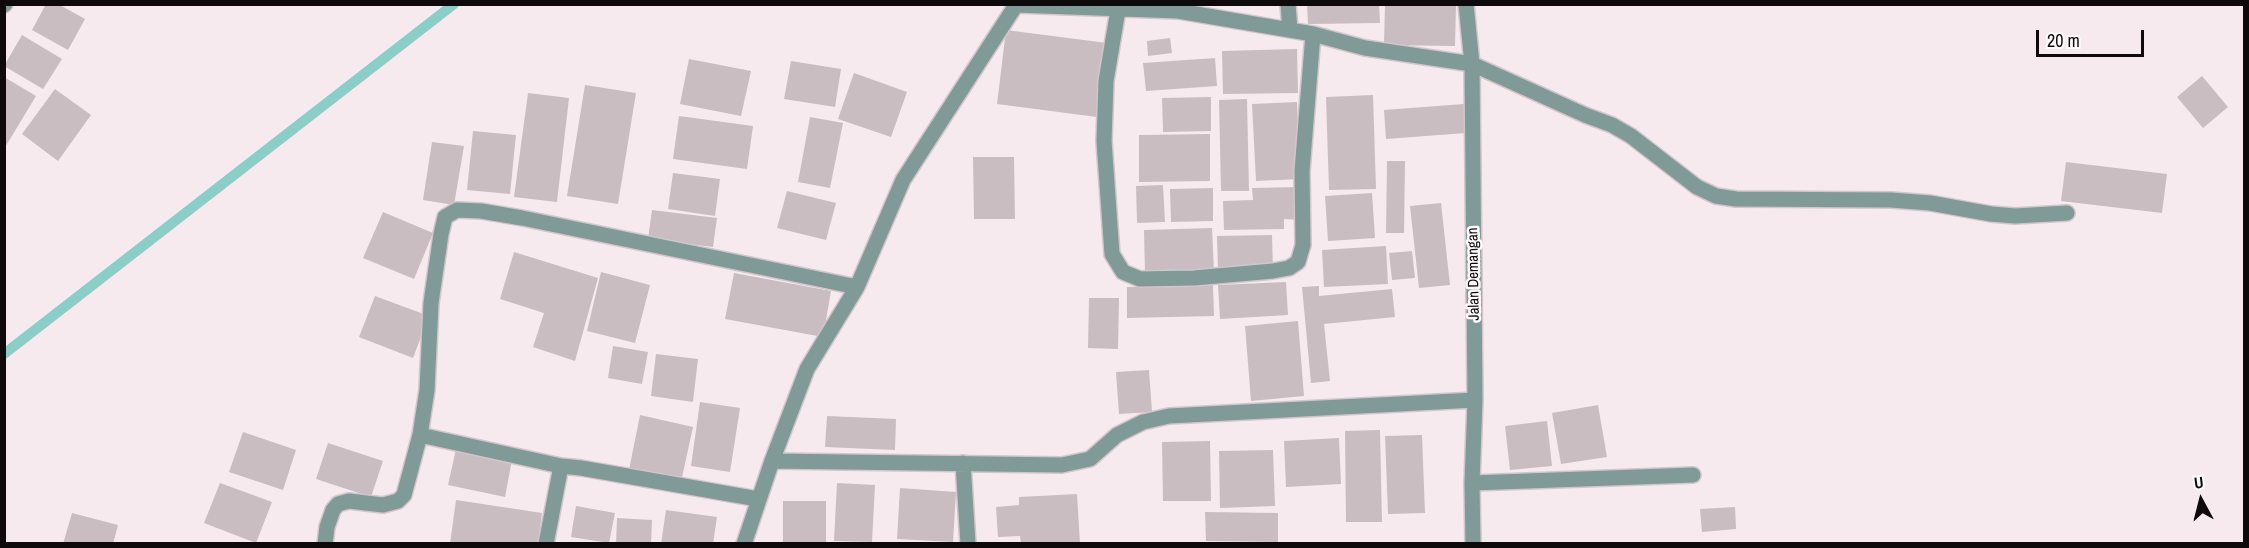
<!DOCTYPE html>
<style>
body{margin:0}
#map{position:relative;width:2249px;height:548px;overflow:hidden;background:#f7eaee;font-family:"Archivo Narrow",sans-serif}
canvas{display:block}
.frame{position:absolute;inset:0;border:6px solid #0e0a0b;pointer-events:none}
.north{position:absolute;left:2171px;top:470px;width:60px;height:60px;-webkit-text-stroke:4px #fffafb;paint-order:stroke;rotate:353deg;font-size:16px;font-weight:700;line-height:24px;text-align:center;color:#0e0a0b}
.north::after{content:'';display:block;margin:auto;width:21px;height:27px;background:#0e0a0b;clip-path:polygon(50% 0,100% 100%,50% 72%,0 100%)}
.scale{position:absolute;left:2036px;top:30px;width:108px;height:27px;box-sizing:border-box;border:3px solid #0e0a0b;border-top:0;padding-left:8px;font-size:18px;line-height:21px;white-space:nowrap;color:#0e0a0b;-webkit-text-stroke:4px #fffafb;paint-order:stroke}
</style>
<div id="map">
<canvas width="2249" height="548"></canvas>
<div class="frame"></div>
<div class="north">U</div>
<div class="scale">20 m</div>
</div>
<script>
const c = document.querySelector('canvas').getContext('2d');
c.lineJoin = 'round';
function poly(rows) {
  const path = new Path2D();
  for (const r of rows) {
    path.moveTo(r[0], r[1]);
    for (let i = 2; i < r.length; i += 2) path.lineTo(r[i], r[i + 1]);
  }
  return path;
}
function trace(path, color, width, dash) {
  c.strokeStyle = color;
  c.lineWidth = width;
  c.lineCap = dash ? 'butt' : 'round';
  c.setLineDash(dash || []);
  c.stroke(path);
}
function paint(path, color) {
  c.fillStyle = color;
  c.fill(path, 'evenodd');
}
function label(font, color, halo, rows, align = 'center') {
  c.font = font + ' "Archivo Narrow",sans-serif';
  c.lineWidth = 5;
  c.setLineDash([]);
  c.textBaseline = 'middle';
  c.strokeStyle = halo;
  c.fillStyle = color;
  for (const [text, x, y, turn = 0] of rows) {
    c.save();
    c.translate(x, y);
    c.rotate((+turn || 0) * Math.PI / 180);
    c.textAlign = isNaN(turn) ? turn : align;
    if (halo) c.strokeText(text, 0, 0);
    c.fillText(text, 0, 0);
    c.restore();
  }
}
trace(poly([
 [4,354,454,4]
]), '#8bcdc7', 10);
paint(poly([
 [46,4,58,4,85,19,68,50,32,30],
 [1307,4,1379,4,1380,23,1308,24],
 [1385,4,1456,4,1455,46,1384,45],
 [1006,30,1107,43,1097,117,997,104],
 [22,35,62,59,43,89,4,66],
 [1170,38,1172,53,1148,56,1147,41],
 [1297,49,1298,93,1223,94,1222,51],
 [1215,58,1217,86,1146,91,1143,63],
 [689,59,751,71,741,116,680,104],
 [791,61,841,69,835,107,784,99],
 [854,73,907,92,891,137,838,119],
 [2202,76,2228,107,2203,128,2177,97],
 [4,77,36,96,4,149],
 [585,85,636,93,618,204,567,196],
 [55,89,91,115,58,161,22,134],
 [528,93,569,98,557,202,514,197],
 [1373,95,1376,189,1329,190,1326,97],
 [1211,97,1211,131,1163,132,1162,98],
 [1247,99,1249,191,1221,191,1219,100],
 [1297,102,1300,179,1256,181,1252,104],
 [1464,104,1466,133,1386,139,1384,110],
 [679,116,753,126,747,169,673,159],
 [810,117,843,123,830,188,798,182],
 [473,131,516,135,510,194,467,190],
 [1210,134,1210,181,1139,182,1139,135],
 [432,142,464,146,454,205,423,200],
 [973,157,1014,157,1015,219,974,219],
 [1387,161,1405,161,1404,233,1386,233],
 [2066,162,2167,174,2162,213,2061,201],
 [673,173,720,179,715,216,668,209],
 [1163,185,1165,222,1137,223,1136,186],
 [1300,187,1301,220,1284,219,1284,229,1224,230,1223,201,1253,200,1252,188],
 [1213,188,1213,221,1171,222,1170,189],
 [787,191,836,203,826,240,777,228],
 [1372,193,1375,238,1328,241,1325,196],
 [1441,203,1450,285,1419,288,1410,206],
 [652,210,717,218,713,247,648,239],
 [383,212,433,233,414,279,363,258],
 [1212,228,1214,273,1145,274,1144,230],
 [1272,235,1273,269,1218,270,1217,236],
 [1386,246,1388,284,1324,287,1322,250],
 [1412,251,1415,278,1392,280,1389,253],
 [514,252,598,278,575,361,533,347,544,313,500,299],
 [601,272,650,285,635,343,587,331],
 [734,273,831,291,823,337,725,319],
 [1286,282,1288,315,1220,319,1218,285],
 [1213,285,1214,316,1127,318,1127,287],
 [1319,286,1319,296,1392,289,1395,317,1324,324,1330,381,1311,383,1302,287],
 [375,296,429,316,413,358,359,337],
 [1089,298,1119,298,1118,349,1088,348],
 [1298,321,1304,396,1251,401,1245,326],
 [613,346,648,352,642,384,608,378],
 [656,354,698,359,693,402,651,396],
 [1149,370,1152,412,1119,414,1116,372],
 [700,402,740,408,730,472,691,466],
 [1598,405,1607,457,1561,464,1552,413],
 [640,415,693,427,681,482,629,470],
 [827,416,896,419,895,450,825,447],
 [1547,421,1552,466,1510,470,1505,426],
 [1380,430,1382,522,1346,522,1345,431],
 [243,432,296,450,283,490,229,472],
 [1422,435,1425,513,1388,514,1385,436],
 [1339,438,1341,484,1286,487,1284,441],
 [1210,441,1211,501,1163,501,1162,442],
 [328,443,383,461,371,497,316,479],
 [456,449,512,460,505,497,448,485],
 [1273,450,1275,506,1220,508,1219,451],
 [220,483,272,502,256,543,204,523],
 [837,483,875,485,872,542,834,541],
 [900,488,956,492,953,542,897,539],
 [1077,494,1080,544,1021,544,1020,536,998,537,996,507,1019,505,1019,497],
 [456,500,542,513,538,544,450,544],
 [783,501,826,501,826,543,783,542],
 [576,506,615,513,609,543,571,537],
 [1735,507,1736,529,1702,532,1700,509],
 [666,510,717,517,713,544,661,544],
 [1205,512,1278,513,1278,542,1206,541],
 [72,513,118,525,113,544,63,544],
 [617,518,652,520,651,544,616,544]
]), '#c9bdc1');
const minor = poly([
 [1288,4,1290,30],
 [1466,4,1472,64,1475,400,1472,483,1473,544],
 [4,5,5,4],
 [1118,10,1106,81,1104,141,1112,254,1123,272,1140,279,1194,278,1273,271,1289,268,1298,262,1303,245,1302,171,1313,34],
 [420,435,561,466],
 [772,461,1062,465,1090,459,1117,435,1143,422,1169,416,1475,400],
 [963,463,968,544],
 [1472,483,1693,475],
 [325,544,327,527,333,510,338,504,349,501,383,505,398,501,404,495,420,435,427,390,431,303,441,234,445,217,457,210,481,211,522,218,857,287],
 [546,544,561,466,581,468,758,499],
 [744,544,772,461,807,369,857,287,903,180,1016,5,1178,11,1313,34,1365,48,1472,64,1585,115,1612,125,1631,136,1697,187,1716,196,1736,199,1891,200,1930,203,1991,214,2015,216,2067,213]
]);
trace(minor, '#d2c6ca', 18);
trace(minor, '#7f9a97', 15);
label('15px', '#0e0a0b', '#fffafb', [
 ["Jalan Demangan",1474,274,-91]
]);
</script>
